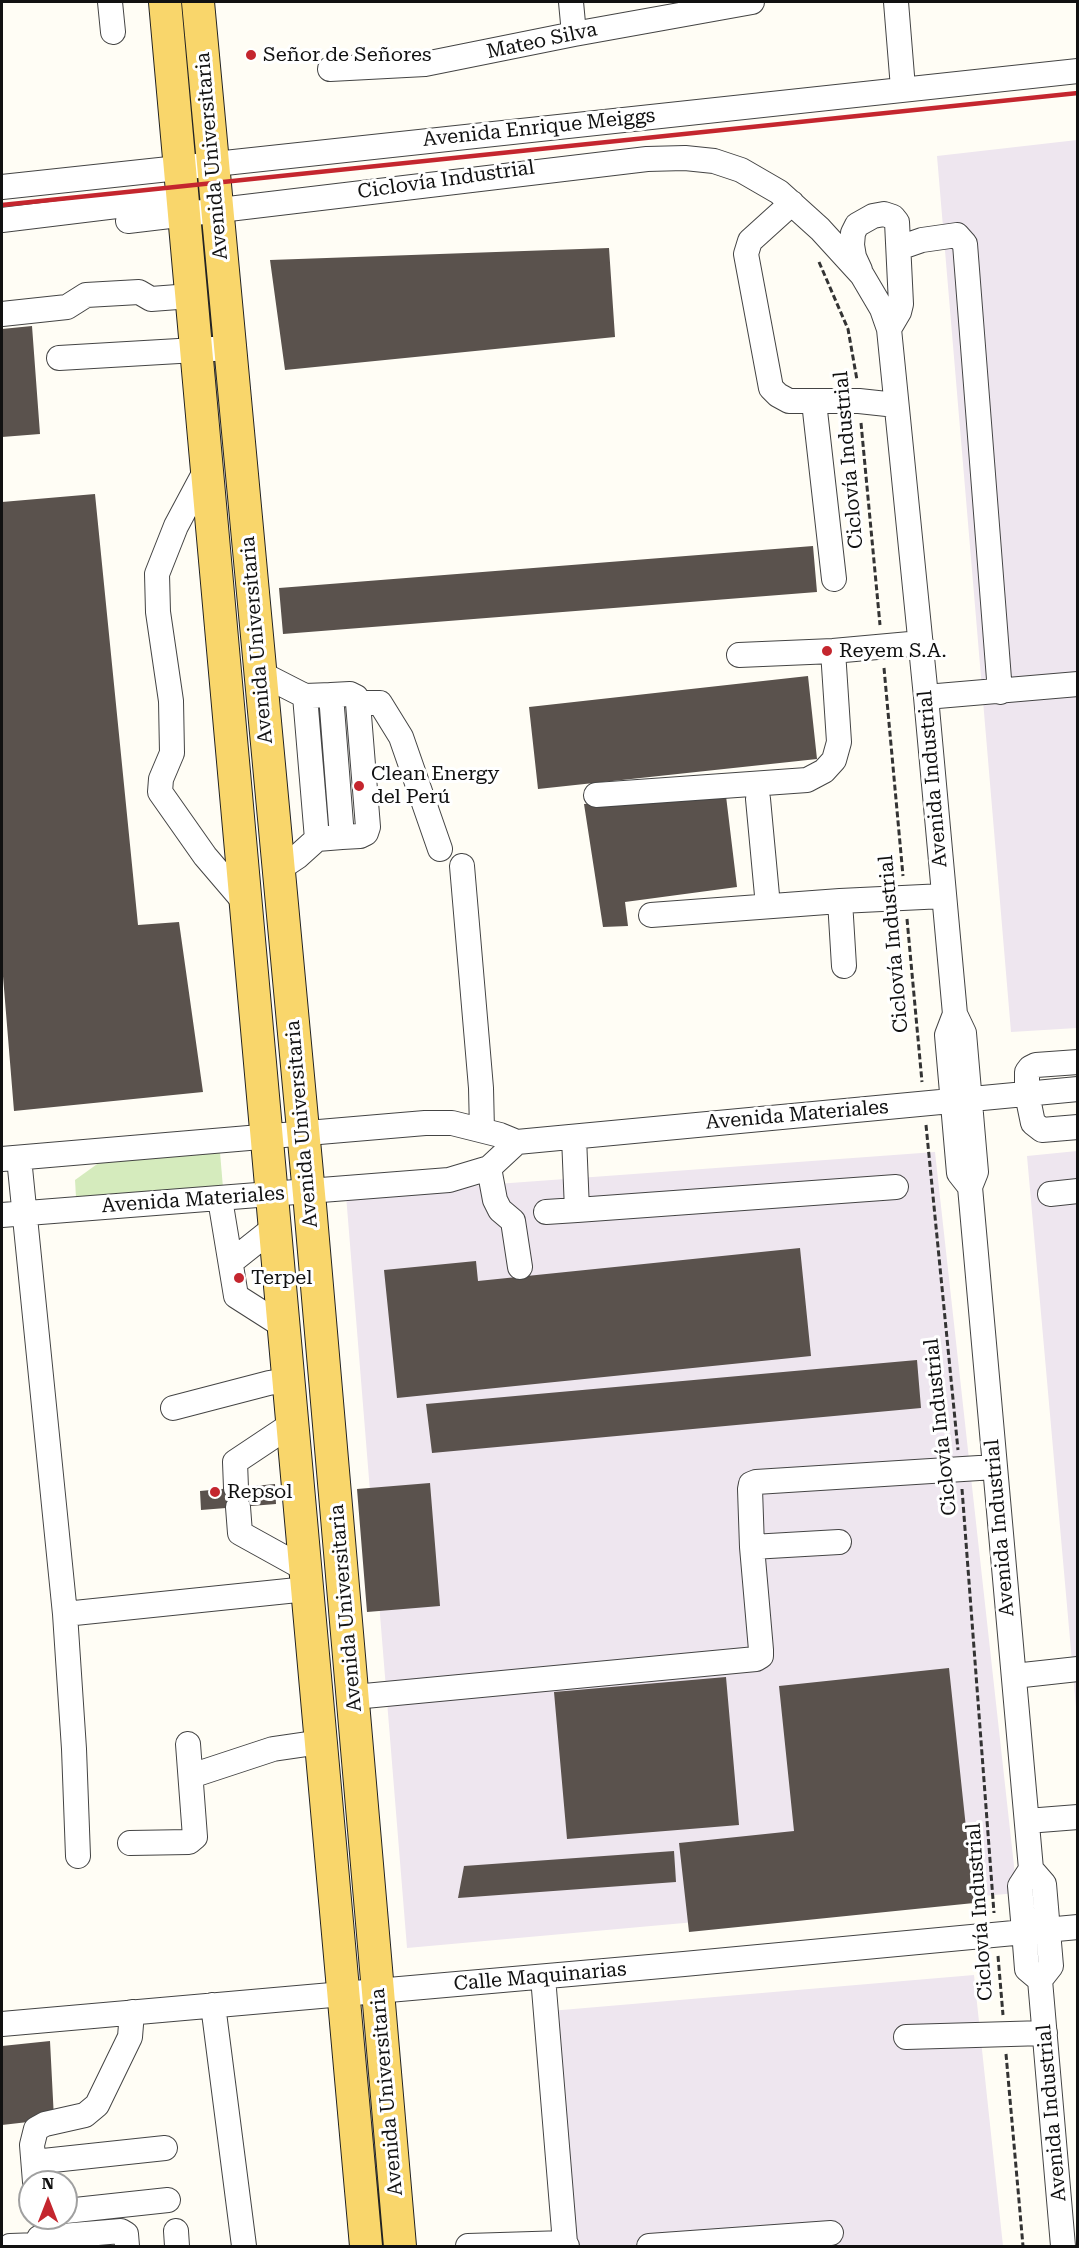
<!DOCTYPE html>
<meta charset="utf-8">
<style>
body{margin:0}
#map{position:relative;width:1079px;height:2248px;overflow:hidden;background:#fffdf5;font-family:"Roboto Serif",serif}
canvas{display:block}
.frame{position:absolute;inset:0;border:3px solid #111;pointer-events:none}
.north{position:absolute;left:18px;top:2170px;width:60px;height:60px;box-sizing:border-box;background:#fff;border:2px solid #a0a0a0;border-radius:50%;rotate:0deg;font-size:16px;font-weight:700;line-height:24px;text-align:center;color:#111}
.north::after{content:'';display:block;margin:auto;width:21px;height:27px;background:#c4262e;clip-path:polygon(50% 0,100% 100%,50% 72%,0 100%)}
</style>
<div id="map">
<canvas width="1079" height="2248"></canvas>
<div class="frame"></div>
<div class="north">N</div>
</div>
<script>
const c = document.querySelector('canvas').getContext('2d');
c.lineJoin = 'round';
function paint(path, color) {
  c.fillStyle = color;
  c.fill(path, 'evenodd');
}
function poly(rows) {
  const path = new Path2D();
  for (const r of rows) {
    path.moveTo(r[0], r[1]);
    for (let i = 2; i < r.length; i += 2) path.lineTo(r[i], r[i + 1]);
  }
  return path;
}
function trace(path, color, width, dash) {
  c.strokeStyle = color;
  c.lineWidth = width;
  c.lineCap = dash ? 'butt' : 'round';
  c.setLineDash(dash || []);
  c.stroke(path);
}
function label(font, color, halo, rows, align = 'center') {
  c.font = font + ' "Roboto Serif",serif';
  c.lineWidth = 6;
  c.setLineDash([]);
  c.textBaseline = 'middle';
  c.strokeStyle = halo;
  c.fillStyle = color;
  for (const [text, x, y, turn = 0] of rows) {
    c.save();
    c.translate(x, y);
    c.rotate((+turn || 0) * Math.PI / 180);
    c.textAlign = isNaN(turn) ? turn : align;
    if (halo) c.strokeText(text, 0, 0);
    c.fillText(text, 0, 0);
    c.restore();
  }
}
paint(poly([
 [1077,140,1077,1028,1011,1032,937,156],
 [1077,1151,1077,1718,1027,1156],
 [935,1152,1017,1893,407,1948,346,1195],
 [974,1975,1003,2246,578,2246,538,2012]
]), '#eee6ef');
paint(poly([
 [220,1152,223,1188,76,1197,75,1180,100,1162]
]), '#d5ebbd');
paint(poly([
 [609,248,615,337,285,370,270,260],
 [32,326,40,434,2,437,2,329],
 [95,494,138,925,179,922,203,1092,14,1111,2,964,2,502],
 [813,546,817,592,283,634,279,588],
 [808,676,817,759,538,789,529,707],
 [726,796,737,887,625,902,628,926,603,927,584,804],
 [800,1248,811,1356,397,1398,384,1270,476,1261,478,1281],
 [917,1360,921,1408,432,1453,426,1404],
 [430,1483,440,1606,367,1612,357,1489],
 [275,1484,276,1504,201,1510,200,1491],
 [949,1668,974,1903,689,1932,679,1843,794,1831,779,1686],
 [726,1677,739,1825,567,1839,554,1692],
 [674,1851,676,1882,458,1898,464,1866],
 [50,2041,54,2119,2,2125,2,2046]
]), '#5a524d');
const minor = poly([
 [110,2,113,32],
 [571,2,574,34],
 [896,2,903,88],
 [330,69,425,64,574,34,752,2],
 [2,187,1078,71],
 [792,203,750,241,746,254,771,388,778,395,789,401,859,401,896,405],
 [2,220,174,199],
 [128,221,647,159,685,158,714,161,741,170,779,192,820,229,862,275,882,309,889,329,926,697,955,1014,964,1033,976,1172,970,1187,1031,1869,1044,1884,1051,1966,1040,1980,1063,2246],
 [899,248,922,240,957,235,965,244,1000,692],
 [860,270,854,257,852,245,853,233,857,225,873,216,884,214,893,217,897,222,901,304,899,312,889,329],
 [2,314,67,307,86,295,139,292,151,299,191,296],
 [59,358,230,348],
 [814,402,834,579],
 [207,468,176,526,157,574,158,612,171,701,172,753,161,779,160,792,205,856,246,904],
 [739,655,833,651,921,643],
 [260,673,305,696,317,839,297,857,279,869],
 [331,695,350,694,356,697,358,703,368,827,366,833,360,836,342,837],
 [305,696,331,695,342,837,317,839],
 [926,697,1078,684],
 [358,703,380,703,401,737,440,849],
 [596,795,807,780,824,771,834,760,839,742,833,651],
 [758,799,768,906],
 [462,866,481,1088,482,1130],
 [840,901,844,966],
 [651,915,840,901,944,896],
 [955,1014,947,1035,959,1173,970,1187],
 [1078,1062,1036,1065,1030,1068,1027,1072,1027,1094,1033,1123,1042,1130,1078,1127],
 [574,1137,577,1210,896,1187],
 [19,1158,65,1614,74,1749,78,1856],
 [2,1159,425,1123,452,1123,500,1135,517,1142,1078,1089],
 [489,1168,495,1200,500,1210,513,1221,520,1267],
 [1050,1194,1078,1191],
 [220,1199,236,1296,283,1326],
 [546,1212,577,1210],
 [2,1215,449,1180,489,1168,517,1142],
 [231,1262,275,1227],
 [173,1408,269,1383,288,1380],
 [236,1488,235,1462,292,1424],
 [238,1507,240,1533,305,1569],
 [752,1547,839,1542],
 [65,1614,307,1589],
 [1014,1676,1078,1669],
 [354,1697,756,1659,761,1656,761,1650,752,1547,750,1489,751,1484,756,1482,995,1467],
 [191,1776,273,1749,321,1742],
 [1027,1821,1078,1817],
 [130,1843,189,1842,195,1837,188,1744],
 [1031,1869,1020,1886,1024,1931,1027,1969,1040,1980],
 [543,1977,565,2243,567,2246],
 [213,2005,244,2246],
 [2,2024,684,1964,1078,1927],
 [906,2037,1045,2033],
 [34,2162,165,2148],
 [35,2182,32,2145,36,2129,45,2124,85,2115,97,2105,130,2037,132,2012],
 [66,2211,168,2200],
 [176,2231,177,2246],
 [39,2238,121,2231,126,2234,127,2246],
 [10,2246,39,2245],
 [468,2246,565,2243],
 [649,2246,831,2233]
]);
const major = poly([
 [165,2,366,2246],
 [198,2,310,1205,400,2246]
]);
trace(minor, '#444', 26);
trace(major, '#222', 34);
trace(poly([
 [819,262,848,329,857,380],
 [861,423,880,625],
 [884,668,903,876],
 [907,919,922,1082],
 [926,1125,958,1450],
 [962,1489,994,1913],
 [998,1956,1003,2015],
 [1006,2054,1023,2246]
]), '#333', 3, [6, 3]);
trace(minor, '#fff', 24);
trace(major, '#f9d66b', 32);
trace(poly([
 [2,205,1078,93]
]), '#c4262e', 4.5);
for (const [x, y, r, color] of [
 [251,55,6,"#c4262e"],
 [827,651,6,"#c4262e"],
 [359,786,6,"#c4262e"],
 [239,1278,6,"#c4262e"],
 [215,1492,6,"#c4262e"]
]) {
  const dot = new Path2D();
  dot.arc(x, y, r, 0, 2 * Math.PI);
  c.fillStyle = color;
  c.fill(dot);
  trace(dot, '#fff', 2);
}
label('20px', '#111', '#fff', [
 ["Mateo Silva",542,41,-12],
 ["Avenida Enrique Meiggs",539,128,-6],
 ["Avenida Universitaria",212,156,-95],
 ["Ciclovía Industrial",446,180,-8],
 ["Ciclovía Industrial",849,460,-95],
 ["Avenida Universitaria",257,640,-95],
 ["Avenida Industrial",933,779,-95],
 ["Ciclovía Industrial",894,944,-95],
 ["Avenida Materiales",797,1115,-5],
 ["Avenida Universitaria",302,1124,-95],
 ["Avenida Materiales",193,1200,-4],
 ["Ciclovía Industrial",941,1427,-96],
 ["Avenida Industrial",1000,1528,-95],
 ["Avenida Universitaria",346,1608,-95],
 ["Ciclovía Industrial",980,1912,-94],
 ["Calle Maquinarias",540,1977,-5],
 ["Avenida Universitaria",387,2092,-95],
 ["Avenida Industrial",1052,2113,-95]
]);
label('20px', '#111', '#fff', [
 ["Señor de Señores",263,55],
 ["Reyem S.A.",839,651],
 ["Clean Energy",371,774],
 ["del Perú",371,797],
 ["Terpel",251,1278],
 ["Repsol",227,1492]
], 'left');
</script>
